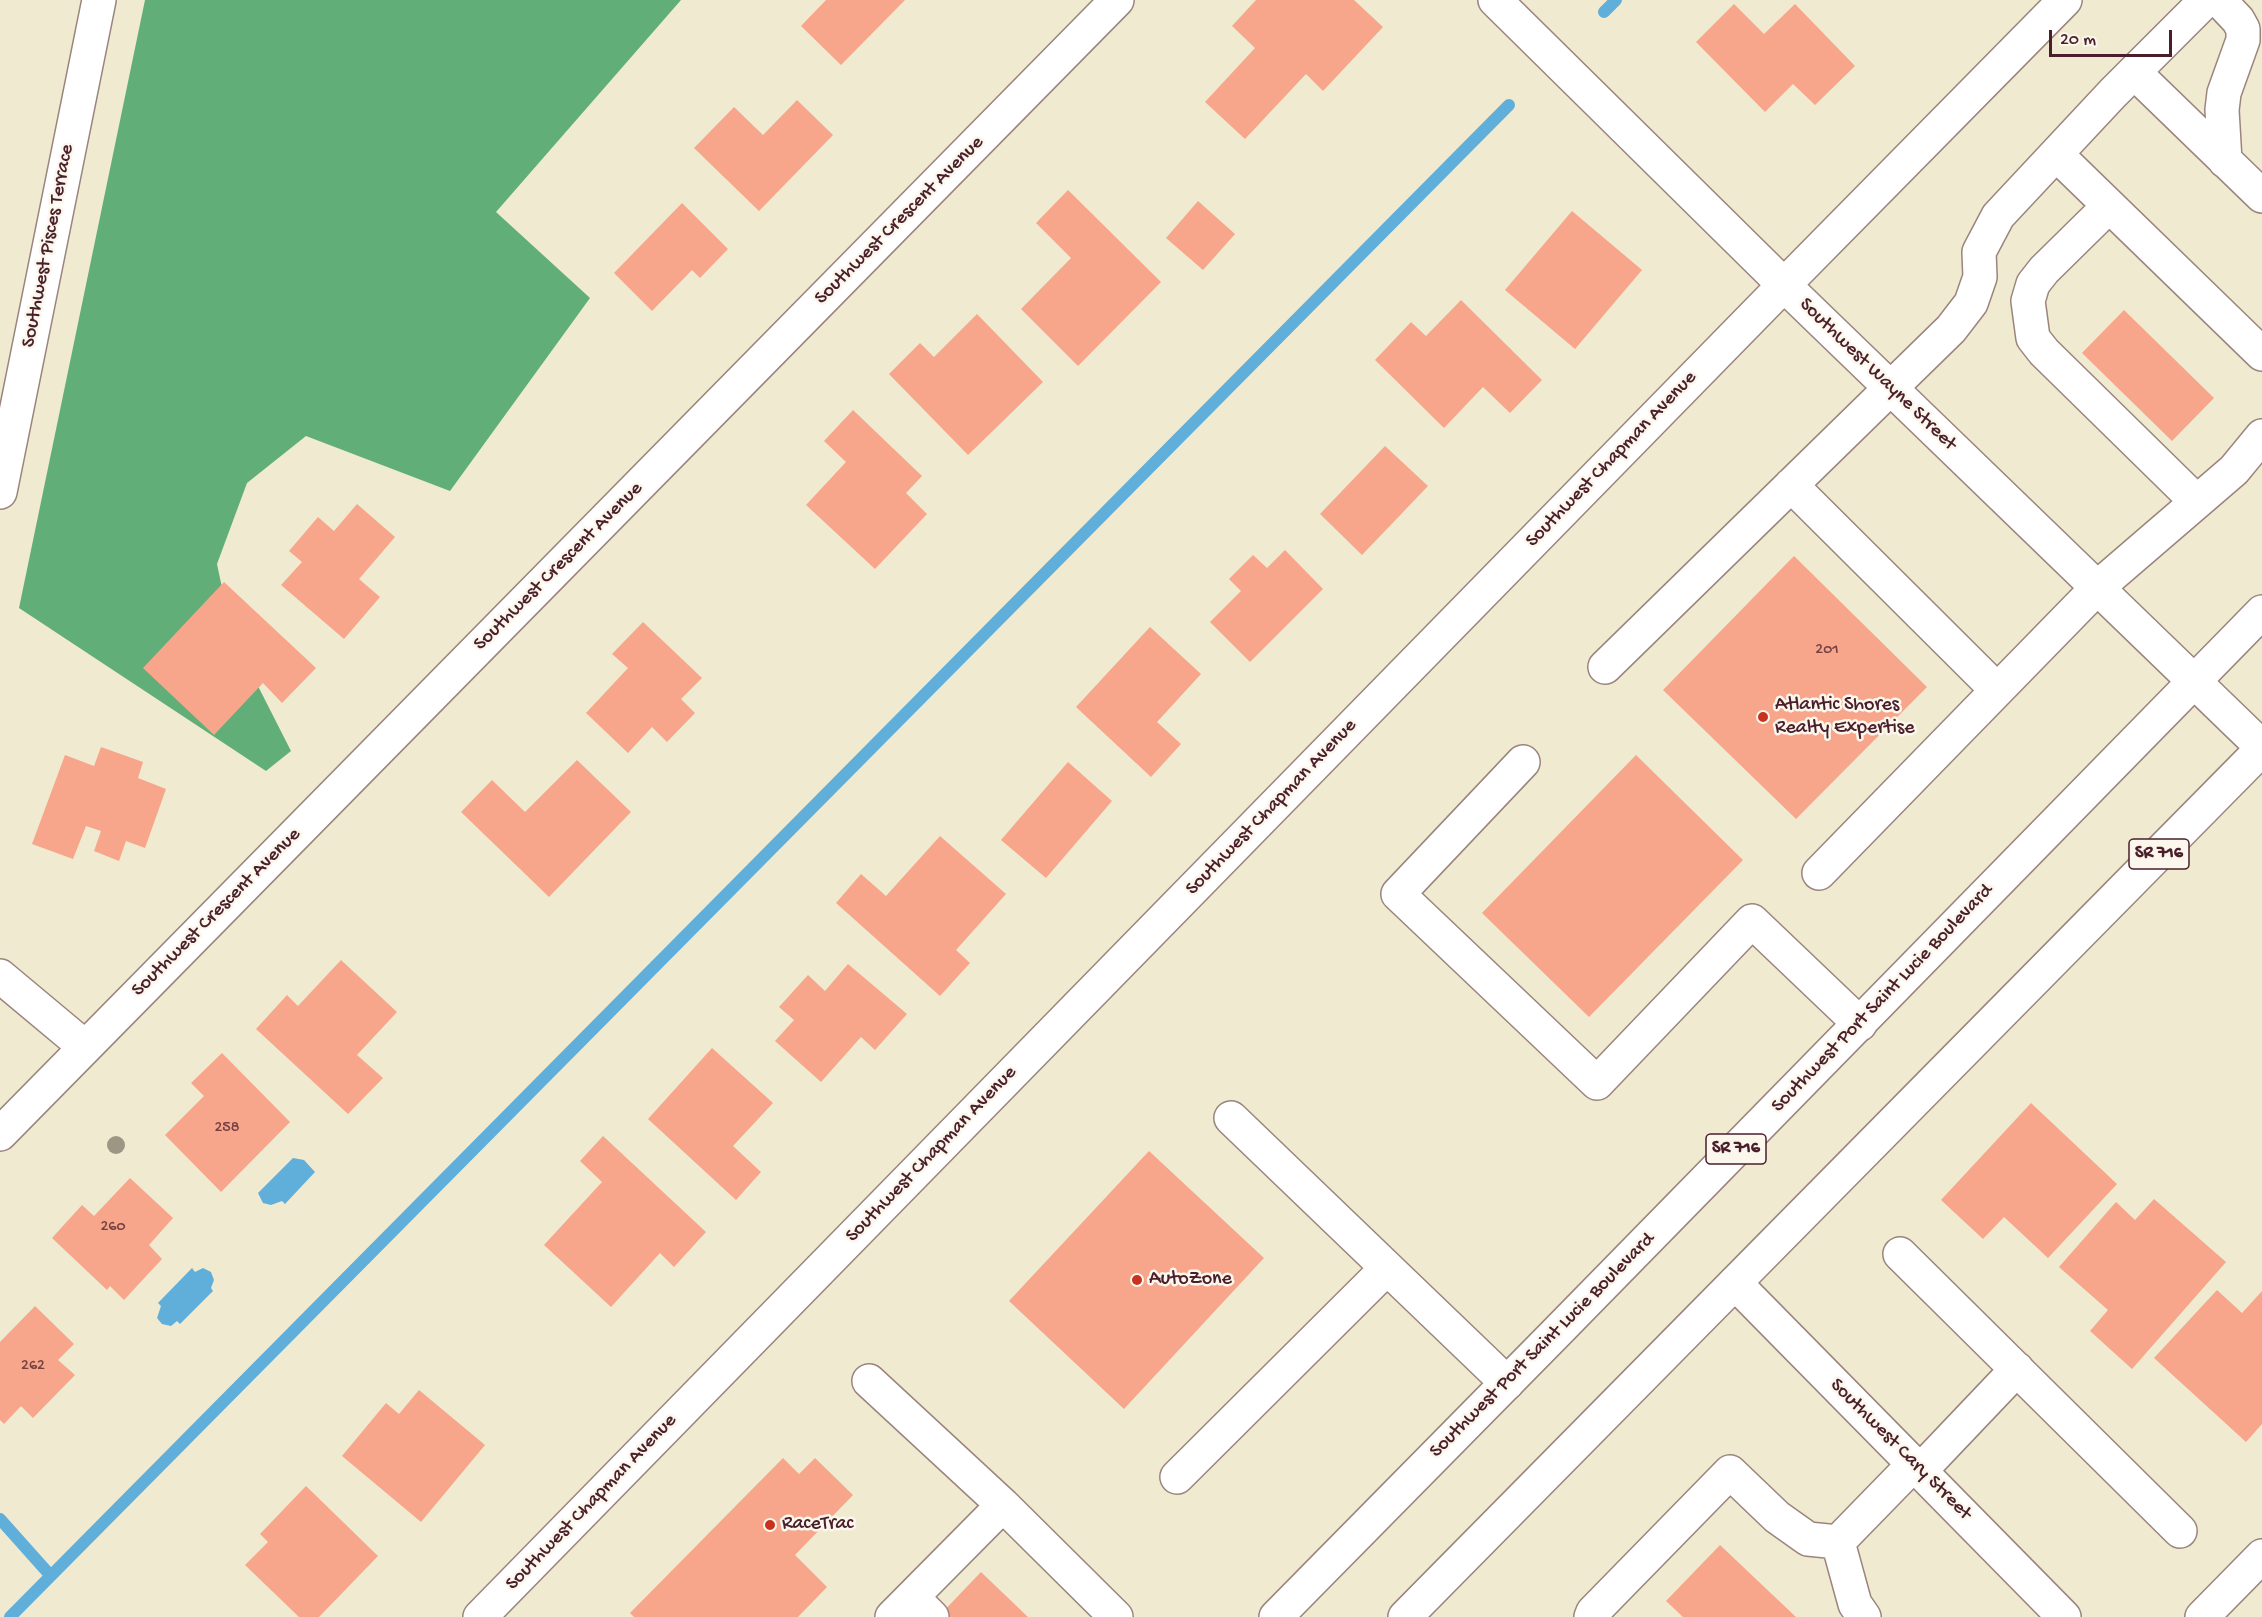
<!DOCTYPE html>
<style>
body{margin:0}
#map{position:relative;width:2262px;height:1617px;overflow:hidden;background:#efead0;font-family:"Gochi Hand",sans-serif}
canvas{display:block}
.scale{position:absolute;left:2049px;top:30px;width:123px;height:27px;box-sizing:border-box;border:3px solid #4a1f2b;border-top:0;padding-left:8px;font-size:18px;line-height:21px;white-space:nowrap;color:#4a1f2b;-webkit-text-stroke:4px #fbf7ec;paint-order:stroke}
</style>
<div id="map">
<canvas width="2262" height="1617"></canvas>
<div class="scale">20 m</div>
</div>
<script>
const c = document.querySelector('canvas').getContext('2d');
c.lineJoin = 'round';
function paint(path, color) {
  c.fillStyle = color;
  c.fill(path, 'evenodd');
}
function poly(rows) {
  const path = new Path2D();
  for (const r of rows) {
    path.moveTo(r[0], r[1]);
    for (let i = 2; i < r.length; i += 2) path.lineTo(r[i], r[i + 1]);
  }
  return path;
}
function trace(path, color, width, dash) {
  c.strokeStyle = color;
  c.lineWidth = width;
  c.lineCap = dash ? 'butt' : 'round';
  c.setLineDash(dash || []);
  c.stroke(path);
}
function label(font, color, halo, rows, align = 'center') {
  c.font = font + ' "Gochi Hand",sans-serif';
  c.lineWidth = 5;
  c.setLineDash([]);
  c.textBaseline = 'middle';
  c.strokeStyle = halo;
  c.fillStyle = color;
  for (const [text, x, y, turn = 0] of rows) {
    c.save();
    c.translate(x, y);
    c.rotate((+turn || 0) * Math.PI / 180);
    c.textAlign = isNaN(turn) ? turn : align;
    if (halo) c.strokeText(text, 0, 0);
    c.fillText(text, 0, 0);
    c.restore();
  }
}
paint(poly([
 [145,0,681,0,496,212,590,298,450,491,306,436,247,483,217,564,232,635,291,751,266,771,19,608]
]), '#62ae78');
paint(poly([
 [293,1158,304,1160,315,1172,285,1204,282,1201,271,1205,263,1203,258,1193],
 [192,1268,195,1272,203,1268,211,1272,214,1280,211,1288,213,1291,180,1324,177,1321,171,1326,162,1324,157,1318,161,1306,158,1303]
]), '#60aeda');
trace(poly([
 [1604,12,1616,0],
 [0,1519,50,1575],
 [10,1617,1509,105]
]), '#60aeda', 12);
paint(poly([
 [826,0,905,0,841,65,801,26],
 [1256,0,1354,0,1383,27,1323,91,1306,74,1245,139,1205,102,1255,48,1232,26],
 [1734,4,1764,34,1795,4,1855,66,1815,105,1793,84,1765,112,1696,42],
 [797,100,833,135,759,211,694,148,734,107,763,135],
 [1068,190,1161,282,1078,366,1021,309,1071,258,1036,223],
 [1198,201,1235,234,1203,270,1166,238],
 [682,203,728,249,700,278,692,270,652,311,614,273],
 [1572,211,1642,270,1575,349,1505,290],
 [1461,300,1542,380,1510,413,1483,387,1444,428,1375,360,1411,322,1426,336],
 [2124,310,2214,398,2172,441,2082,353],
 [977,314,1043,382,968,455,889,374,920,343,934,357],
 [853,410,922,476,906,493,927,514,875,569,806,505,846,462,824,441],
 [1385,446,1428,486,1362,555,1320,514],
 [357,504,395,537,359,579,380,597,344,639,281,585,302,562,289,551,318,517,334,531],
 [1285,550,1323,589,1250,662,1210,622,1241,591,1229,579,1253,555,1267,568],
 [1794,556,1927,687,1796,819,1663,690],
 [224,582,316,668,282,703,263,683,214,735,143,668],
 [643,622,702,678,681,699,695,713,667,742,652,727,628,753,586,713,628,668,612,654],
 [1150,627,1201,674,1157,722,1181,744,1151,777,1076,707],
 [101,747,143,762,138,778,166,789,145,848,126,841,119,861,94,851,101,831,86,826,73,859,32,844,65,755,94,766],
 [1636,755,1743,860,1589,1017,1482,913],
 [577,760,631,812,549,897,461,812,492,780,525,812],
 [1068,762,1112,801,1046,878,1001,840],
 [940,836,1006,894,956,950,970,963,940,996,836,903,861,874,886,896],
 [341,960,397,1012,357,1055,383,1078,348,1114,256,1029,287,995,298,1006],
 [848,964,907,1014,875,1050,861,1037,821,1082,775,1041,794,1020,779,1007,808,975,825,991],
 [712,1048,773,1103,733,1146,761,1172,736,1200,648,1119],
 [222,1053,290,1122,221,1192,165,1135,204,1096,191,1083],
 [2031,1103,2117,1184,2048,1258,2004,1217,1983,1239,1941,1200],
 [603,1136,706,1232,674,1267,660,1253,611,1307,544,1245,602,1182,580,1161],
 [1149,1151,1264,1258,1124,1409,1009,1301],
 [130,1178,173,1218,149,1245,162,1259,124,1300,110,1286,107,1290,52,1238,82,1205,94,1216],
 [2154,1199,2226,1262,2132,1369,2090,1331,2108,1310,2059,1267,2116,1202,2135,1220],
 [2217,1290,2242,1313,2262,1291,2262,1424,2246,1442,2154,1358],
 [35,1306,74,1344,58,1360,75,1375,33,1418,21,1406,4,1424,0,1420,0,1342],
 [419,1390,485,1445,421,1522,342,1456,386,1403,399,1414],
 [783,1458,799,1474,815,1458,853,1495,795,1555,827,1587,798,1617,634,1617,630,1613],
 [306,1486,378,1556,319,1617,299,1617,245,1565,268,1542,260,1534],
 [1720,1545,1796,1617,1683,1617,1666,1601],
 [981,1572,1028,1617,938,1617]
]), '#f7a68b');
const minor = poly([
 [1495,0,1784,285,2262,747],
 [2219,0,2238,20,2243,29,2243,40,2224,93,2222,110,2225,161],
 [2134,72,2262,196],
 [2056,154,2262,354],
 [2109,206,2044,270,2033,284,2028,301,2033,338,2044,352,2197,502],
 [1791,485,1997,690],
 [0,492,99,0],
 [1605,667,1951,329,1971,303,1980,277,1979,252,1998,216,2113,93,2206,0],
 [1523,762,1398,894,1597,1083,1752,921,1860,1024],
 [1819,873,2098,587,2234,470,2262,436],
 [0,976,85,1047],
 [1231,1118,1507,1383],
 [0,1134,1117,0],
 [1900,1254,2180,1531],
 [1735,1283,2064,1617],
 [869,1381,1003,1505],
 [1920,1471,2017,1369],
 [1177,1477,1386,1269],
 [1838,1542,1855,1604,1864,1617],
 [912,1597,932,1617],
 [480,1617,1784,285,2065,0],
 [892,1617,1003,1505,1116,1617],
 [1591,1617,1593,1612,1730,1472,1777,1517,1808,1539,1838,1542,1914,1464],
 [2202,1617,2262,1556]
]);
const major = poly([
 [1276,1617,1555,1334,2262,612],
 [1405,1617,2262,749]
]);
trace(minor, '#9c847e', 36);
trace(major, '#9c847e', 36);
trace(minor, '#fff', 33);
trace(major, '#fff', 33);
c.fillStyle = '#9c9685';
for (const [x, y] of [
 [116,1145]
]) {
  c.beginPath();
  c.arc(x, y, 9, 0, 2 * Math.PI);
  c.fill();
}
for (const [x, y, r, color] of [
 [1763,717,6,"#c8321e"],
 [1137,1280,6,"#c8321e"],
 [770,1525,6,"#c8321e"]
]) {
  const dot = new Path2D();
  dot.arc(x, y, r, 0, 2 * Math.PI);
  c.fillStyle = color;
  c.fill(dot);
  trace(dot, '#fbf7ec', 2);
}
label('16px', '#754143', null, [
 ["201",1827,651],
 ["258",227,1129],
 ["260",113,1228],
 ["262",33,1367]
]);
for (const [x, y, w] of [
 [2159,854,60],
 [1736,1149,60]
]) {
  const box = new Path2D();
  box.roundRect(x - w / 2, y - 15, w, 30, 4.5);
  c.fillStyle = '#fbf7ec';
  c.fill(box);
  trace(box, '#4a1f2b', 1.5);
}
label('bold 18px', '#4a1f2b', null, [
 ["SR 716",2159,854],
 ["SR 716",1736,1149]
]);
label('20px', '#4a1f2b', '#fbf7ec', [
 ["Southwest Crescent Avenue",900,221,-45],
 ["Southwest Pisces Terrace",49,246,-79],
 ["Southwest Wayne Street",1877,375,44],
 ["Southwest Chapman Avenue",1612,460,-46],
 ["Southwest Crescent Avenue",559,567,-45],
 ["Southwest Chapman Avenue",1272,808,-46],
 ["Southwest Crescent Avenue",217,913,-45],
 ["Southwest Port Saint Lucie Boulevard",1883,999,-46],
 ["Southwest Chapman Avenue",932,1155,-46],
 ["Southwest Port Saint Lucie Boulevard",1543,1346,-45],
 ["Southwest Cary Street",1900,1450,45],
 ["Southwest Chapman Avenue",592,1503,-46]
]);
label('20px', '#4a1f2b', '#fbf7ec', [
 ["Atlantic Shores",1775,706],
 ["Realty Expertise",1775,729],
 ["AutoZone",1149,1280],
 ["RaceTrac",782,1525]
], 'left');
</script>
